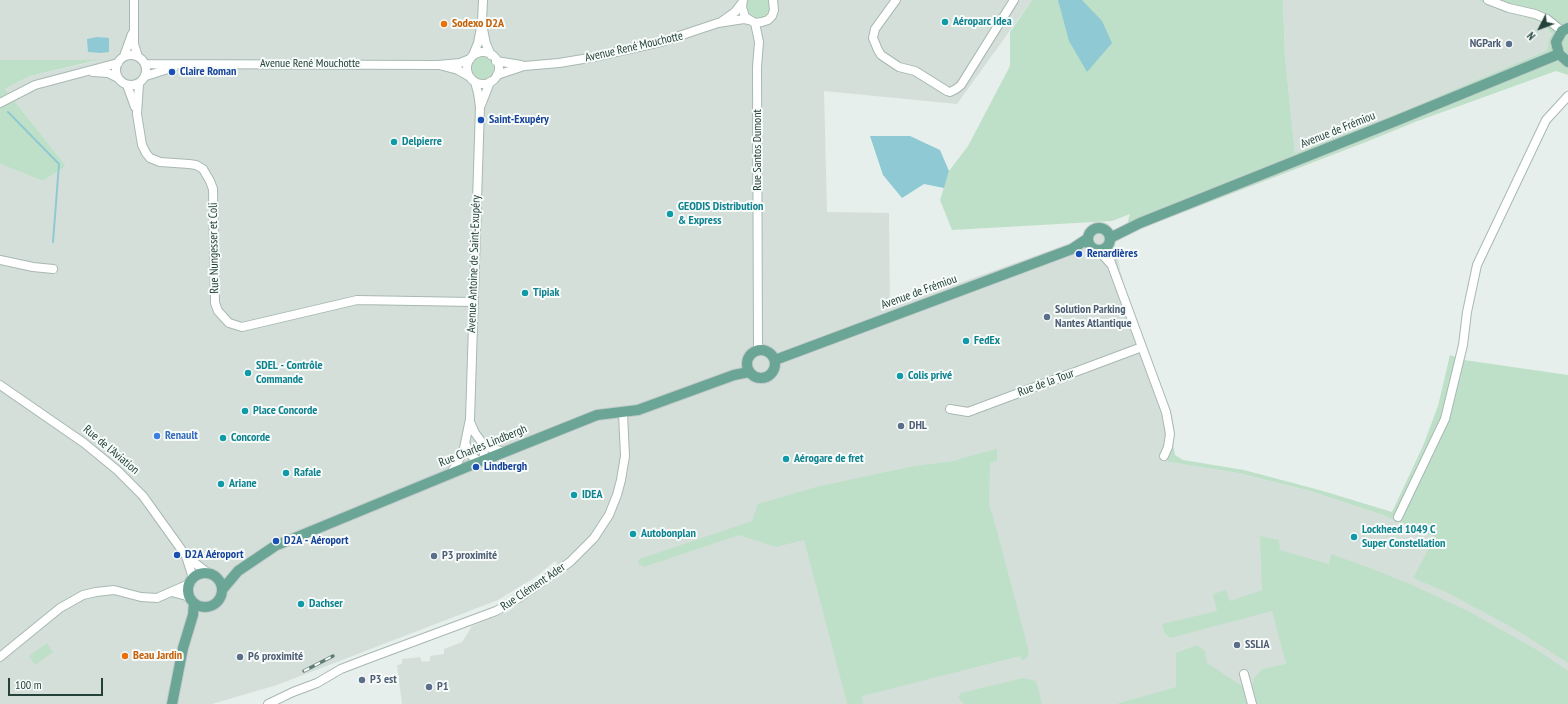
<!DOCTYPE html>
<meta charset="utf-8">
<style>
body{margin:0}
#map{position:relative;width:1568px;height:704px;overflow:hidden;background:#e6efeb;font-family:"PT Sans Narrow",sans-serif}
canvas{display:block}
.north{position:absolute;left:1520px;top:8px;width:40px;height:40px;-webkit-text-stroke:3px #f7fbf9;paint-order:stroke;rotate:228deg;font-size:11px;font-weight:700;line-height:16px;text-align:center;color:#24423a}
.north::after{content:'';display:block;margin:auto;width:14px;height:18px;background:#24423a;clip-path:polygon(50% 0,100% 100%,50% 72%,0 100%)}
.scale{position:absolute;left:8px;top:678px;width:95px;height:18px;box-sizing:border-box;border:2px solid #24423a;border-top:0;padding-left:5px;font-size:12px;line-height:14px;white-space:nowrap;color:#24423a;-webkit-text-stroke:3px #f7fbf9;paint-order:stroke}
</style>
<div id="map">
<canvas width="1568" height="704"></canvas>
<div class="north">N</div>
<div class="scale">100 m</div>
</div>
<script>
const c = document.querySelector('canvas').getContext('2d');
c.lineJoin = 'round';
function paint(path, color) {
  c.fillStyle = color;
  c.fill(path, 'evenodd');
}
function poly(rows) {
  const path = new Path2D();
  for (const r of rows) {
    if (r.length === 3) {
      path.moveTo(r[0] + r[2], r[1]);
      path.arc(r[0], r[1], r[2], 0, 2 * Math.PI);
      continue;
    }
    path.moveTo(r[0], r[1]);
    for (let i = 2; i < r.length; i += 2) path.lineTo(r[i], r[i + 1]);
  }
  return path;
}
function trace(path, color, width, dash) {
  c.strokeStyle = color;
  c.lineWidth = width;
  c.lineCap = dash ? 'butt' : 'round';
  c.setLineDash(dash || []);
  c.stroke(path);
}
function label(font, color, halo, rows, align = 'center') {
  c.font = font + ' "PT Sans Narrow",sans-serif';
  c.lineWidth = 4;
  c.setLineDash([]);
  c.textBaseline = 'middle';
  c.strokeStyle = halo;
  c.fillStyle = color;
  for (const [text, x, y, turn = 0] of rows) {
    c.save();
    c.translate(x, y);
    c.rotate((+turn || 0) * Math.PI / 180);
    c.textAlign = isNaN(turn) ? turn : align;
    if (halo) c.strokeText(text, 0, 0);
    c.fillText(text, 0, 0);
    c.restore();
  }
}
paint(poly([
 [0,0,1032,0,957,104,824,91,827,212,889,213,890,308,1101,232,1116,248,1120,270,1127,294,1172,417,1174,427,1173,444,1168,462,1238,473,1310,491,1380,514,1447,542,1568,608,1568,704,402,704,397,665,402,664,402,659,420,657,422,662,430,661,430,656,444,654,444,649,462,642,472,626,509,611,565,572,555,561,537,576,498,600,277,685,212,704,0,704,0,164,43,181,66,166,5,89,30,76,96,61,0,60],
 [1283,0,1477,0,1495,8,1540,22,1552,34,1549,38,1547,50,1391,116,1295,153,1285,57]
]), '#d4dfda');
paint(poly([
 [748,0,769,0,770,4,769,11,764,17,757,18,753,17,748,11,746,7],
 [1032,0,1283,0,1285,57,1295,153,1391,116,1547,50,1549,38,1552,34,1540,22,1495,8,1477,0,1568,0,1568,75,1556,71,1415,122,1366,142,1124,235,1130,214,1112,221,952,230,940,200,949,171,968,146,1010,66,1010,32],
 [483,68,11],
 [0,60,98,60,30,76,5,89,66,166,43,181,0,164],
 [1450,355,1464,360,1568,375,1568,663,1515,629,1446,592,1413,578,1435,537,1380,514,1310,491,1238,473,1168,462,1167,457,1173,444,1175,455,1183,460,1244,470,1323,491,1392,512,1423,446,1438,406],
 [997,449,997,461,990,463,989,505,994,520,1029,652,1028,656,1022,661,1020,656,862,696,863,704,850,704,847,703,804,540,776,547,739,535,644,567,638,563,639,559,752,521,758,504,816,487,914,466,955,461,962,458],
 [1260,536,1279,540,1280,550,1329,564,1331,554,1370,568,1410,584,1468,611,1539,651,1568,671,1568,704,1257,704,1252,686,1254,678,1262,669,1286,664,1272,611,1170,638,1165,634,1162,624,1217,611,1213,594,1226,590,1230,601,1262,590],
 [47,643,53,652,35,665,29,656],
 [1194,646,1198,646,1205,651,1207,663,1242,686,1247,704,1116,704,1176,687,1176,653],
 [1023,678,1036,681,1042,704,964,704,958,697,961,693]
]), '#bfe0c8');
paint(poly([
 [1058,0,1082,0,1102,21,1112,43,1087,72,1069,41],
 [97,37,109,38,109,52,101,53,88,52,87,39],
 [870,136,910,136,940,150,949,171,944,188,924,184,902,198,883,175]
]), '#8ec9d4');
trace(poly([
 [8,112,59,164,53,242]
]), '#8ec9d4', 2);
const minor = poly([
 [134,0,134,44,138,57],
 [743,0,742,7,745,17,755,23,762,22,768,20,772,16,774,10,773,0],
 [896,0,875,29,873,38,878,50,881,55,899,67,915,71,947,91,950,92,956,89,961,85,1014,0],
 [1488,0,1509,8,1535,14,1547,19,1562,31],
 [721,22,735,12,742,3],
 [755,23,759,42,757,67,758,350],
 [483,29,486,44,491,55],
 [483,68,16],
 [131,70,15],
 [473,55,478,43,482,22,483,0],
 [124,56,132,34],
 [496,61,521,65],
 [145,64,438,65,460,63,470,59],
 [443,66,458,70,470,77],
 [93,72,108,73,118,78],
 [497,75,524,66,559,63,589,58,661,42,718,23,744,19,749,20],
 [146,76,174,67],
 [139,84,137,114,142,145,146,153,150,158,160,162,189,164,196,165,203,169,210,181,213,189,215,303,218,311,229,323,242,327,357,300,473,302],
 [127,85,135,107],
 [0,103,35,85,118,63],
 [481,105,490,82],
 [1107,247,1111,263,1166,412,1170,434,1168,447,1164,456],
 [1099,251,1110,263],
 [0,260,33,267,53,269],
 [0,385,84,443,117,470,143,496,186,556,209,574],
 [950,409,968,412,1142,347],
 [470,422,475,433,483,444,492,449,506,452],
 [466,445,471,455,479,462,482,461,484,456,483,444],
 [451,473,463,453,470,419,480,107,478,93,475,82],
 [1398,517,1445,419,1463,345,1467,312,1477,265,1546,120,1568,96],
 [186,556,193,578],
 [172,592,190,597],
 [0,657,60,608,83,595,96,592,114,590,141,597,157,598,189,584],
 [1244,674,1252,704],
 [268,704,293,692,317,683,341,669,367,659,496,611,519,598,570,562,594,538,609,515,617,495,621,480,625,456,623,413]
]);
const major = poly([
 [1568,28,1562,31,1556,42,1559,54,1568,62],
 [1099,239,11],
 [1110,238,1140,223,1398,120,1559,54],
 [761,364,14],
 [775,360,1072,249,1087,239],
 [482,461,597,415,638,410,734,375,749,372],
 [205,590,17],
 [222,590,238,571,275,546,479,462],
 [172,704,183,648,193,615,194,603]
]);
trace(minor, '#a8b8b2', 10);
trace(major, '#c2cac8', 12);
trace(minor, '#fff', 8);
trace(major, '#6aa596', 10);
const rail = poly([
 [304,671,333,656]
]);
trace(rail, '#5f7d75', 3.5);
trace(rail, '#f7fbf9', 2, [6]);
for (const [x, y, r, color] of [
 [945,22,4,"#0f9aa8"],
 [444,24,4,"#e8710a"],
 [1509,44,4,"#5c6f8a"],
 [172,72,4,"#1a4fb4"],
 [481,120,4,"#1a4fb4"],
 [394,142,4,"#0f9aa8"],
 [670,214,4,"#0f9aa8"],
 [1079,254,4,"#1a4fb4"],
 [525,293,4,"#0f9aa8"],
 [1047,317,4,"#5c6f8a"],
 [966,341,4,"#0f9aa8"],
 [248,373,4,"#0f9aa8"],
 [900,376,4,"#0f9aa8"],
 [245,411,4,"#0f9aa8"],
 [901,426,4,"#5c6f8a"],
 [157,436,4,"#3f7fe0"],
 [223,438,4,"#0f9aa8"],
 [786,459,4,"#0f9aa8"],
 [476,467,4,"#1a4fb4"],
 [286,473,4,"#0f9aa8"],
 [221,484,4,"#0f9aa8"],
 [574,495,4,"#0f9aa8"],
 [633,534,4,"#0f9aa8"],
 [1354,537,4,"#0f9aa8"],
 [276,541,4,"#1a4fb4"],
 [177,555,4,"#1a4fb4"],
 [434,556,4,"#5c6f8a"],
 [301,604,4,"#0f9aa8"],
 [1237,645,4,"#5c6f8a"],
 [125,656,4,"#e8710a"],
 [240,657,4,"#5c6f8a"],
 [362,680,4,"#5c6f8a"],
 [429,687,4,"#5c6f8a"]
]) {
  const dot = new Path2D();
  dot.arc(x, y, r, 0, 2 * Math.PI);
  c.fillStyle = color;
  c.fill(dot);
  trace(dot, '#f7fbf9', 1.5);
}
label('bold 12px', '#0d838f', '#f7fbf9', [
 ["Aéroparc Idea",953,22],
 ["Delpierre",402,142],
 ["GEODIS Distribution",678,207],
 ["& Express",678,221],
 ["Tipiak",533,293],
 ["FedEx",974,341],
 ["SDEL - Contrôle",256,366],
 ["Commande",256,380],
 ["Colis privé",908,376],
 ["Place Concorde",253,411],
 ["Concorde",231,438],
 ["Aérogare de fret",794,459],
 ["Rafale",294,473],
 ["Ariane",229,484],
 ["IDEA",582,495],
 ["Lockheed 1049 C",1362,530],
 ["Super Constellation",1362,544],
 ["Autobonplan",641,534],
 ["Dachser",309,604]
], 'left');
label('bold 12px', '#c56008', '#f7fbf9', [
 ["Sodexo D2A",452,24],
 ["Beau Jardin",133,656]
], 'left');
label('bold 12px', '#4e5e75', '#f7fbf9', [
 ["NGPark",1501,44,"right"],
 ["Solution Parking",1055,310],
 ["Nantes Atlantique",1055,324],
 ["DHL",909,426],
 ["P3 proximité",442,556],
 ["SSLIA",1245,645],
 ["P6 proximité",248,657],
 ["P3 est",370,680],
 ["P1",437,687]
], 'left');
label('12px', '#24423a', '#f7fbf9', [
 ["Avenue René Mouchotte",634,47,-13],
 ["Avenue René Mouchotte",310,64],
 ["Avenue de Frémiou",1338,130,-22],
 ["Rue Santos Dumont",758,150,-90],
 ["Rue Nungesser et Coli",214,248,-91],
 ["Avenue Antoine de Saint-Exupéry",474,264,-88],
 ["Avenue de Frémiou",919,292,-20],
 ["Rue de la Tour",1046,383,-20],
 ["Rue Charles Lindbergh",483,446,-22],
 ["Rue de l'Aviation",111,450,40],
 ["Rue Clément Ader",533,587,-34]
]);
label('bold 12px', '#164399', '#f7fbf9', [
 ["Claire Roman",180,72],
 ["Saint-Exupéry",489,120],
 ["Renardières",1087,254],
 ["Lindbergh",484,467],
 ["D2A - Aéroport",284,541],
 ["D2A Aéroport",185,555]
], 'left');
label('bold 12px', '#366cbe', '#f7fbf9', [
 ["Renault",165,436]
], 'left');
</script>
